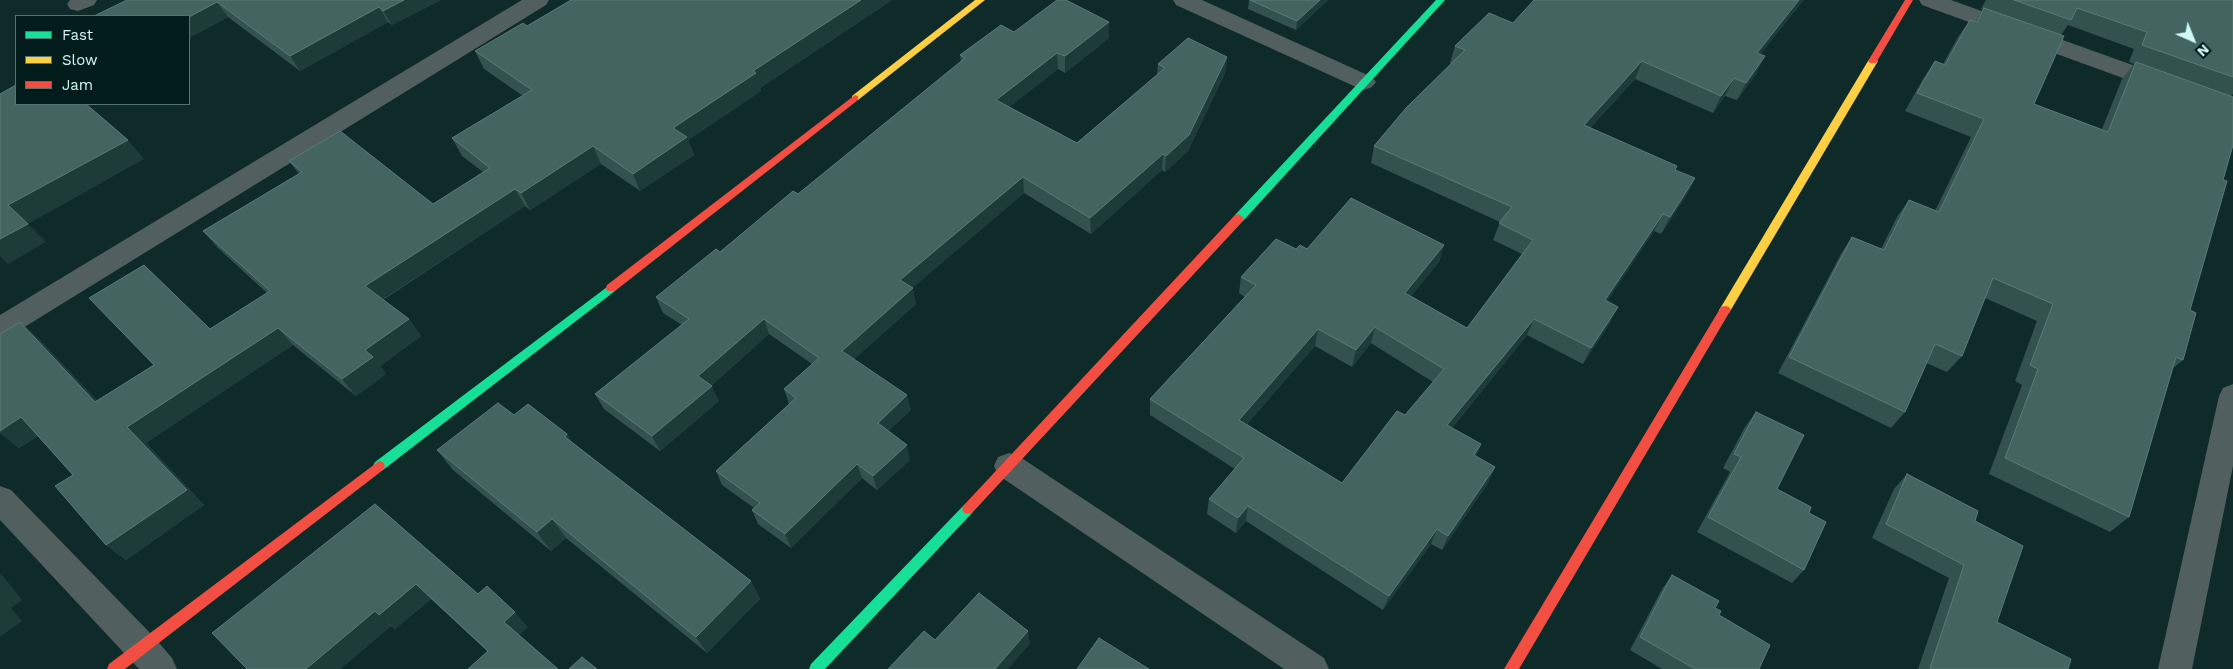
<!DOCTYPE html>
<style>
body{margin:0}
#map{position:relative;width:2233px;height:669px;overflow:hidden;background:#0f2b29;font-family:"Work Sans",sans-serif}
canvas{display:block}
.legend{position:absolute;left:15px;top:15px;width:175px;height:90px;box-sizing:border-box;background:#011c1a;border:1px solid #547572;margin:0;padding:6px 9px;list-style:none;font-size:15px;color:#d1faf5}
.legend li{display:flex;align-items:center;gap:10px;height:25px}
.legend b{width:25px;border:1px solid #547572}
.north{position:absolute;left:2168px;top:15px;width:50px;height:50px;-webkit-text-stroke:4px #011c1a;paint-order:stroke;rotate:136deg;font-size:14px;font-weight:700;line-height:20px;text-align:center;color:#d1faf5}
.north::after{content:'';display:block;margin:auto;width:18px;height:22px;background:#d1faf5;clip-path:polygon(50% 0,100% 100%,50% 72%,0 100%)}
</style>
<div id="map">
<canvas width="2233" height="669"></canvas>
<ul class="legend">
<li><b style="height:6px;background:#16e098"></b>Fast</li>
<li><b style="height:6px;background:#ffcf43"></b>Slow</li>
<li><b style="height:6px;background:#f24e42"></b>Jam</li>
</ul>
<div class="north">N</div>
</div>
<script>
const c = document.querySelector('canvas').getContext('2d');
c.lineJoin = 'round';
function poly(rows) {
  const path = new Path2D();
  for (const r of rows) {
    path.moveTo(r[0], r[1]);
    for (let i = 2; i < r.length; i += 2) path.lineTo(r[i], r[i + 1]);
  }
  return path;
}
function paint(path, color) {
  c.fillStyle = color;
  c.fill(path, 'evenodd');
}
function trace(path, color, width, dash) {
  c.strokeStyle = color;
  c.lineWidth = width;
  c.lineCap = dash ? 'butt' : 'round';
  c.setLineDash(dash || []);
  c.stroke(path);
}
paint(poly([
 [70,0,97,0,94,5,78,11,70,9,67,4,70,0],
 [522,0,549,0,546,5,10,336,0,339,0,315,522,0],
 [1173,0,1202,0,1372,77,1376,82,1372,87,1364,90,1356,87,1176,5,1173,0],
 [1919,0,1951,0,2233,101,2233,118,1922,5,1919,0],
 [2233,384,2233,466,2192,669,2158,669,2219,396,2223,388,2233,384],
 [1009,453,1020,457,1324,658,1329,669,1284,669,998,475,994,466,998,457,1009,453],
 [0,486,11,490,154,637,172,658,177,669,139,669,0,520,0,486]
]), '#515f5e');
paint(poly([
 [1436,0,1445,0,1243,221,1235,221,1234,218,1235,215,1436,0],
 [611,284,615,285,616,288,615,291,383,470,379,471,375,470,373,466,375,462,611,284],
 [968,504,972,505,974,509,972,513,825,669,809,669,811,664,964,505,968,504]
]), '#16e098');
paint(poly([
 [975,0,985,0,858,100,852,100,852,96,975,0],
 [1873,58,1878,61,1729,313,1721,313,1719,310,1721,307,1868,61,1873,58]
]), '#ffcf43');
paint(poly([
 [1905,0,1913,0,1876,63,1870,63,1868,61,1905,0],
 [855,95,858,96,858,100,615,291,607,291,606,288,607,285,855,95],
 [1239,214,1244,218,1243,221,972,513,968,514,964,513,962,509,964,505,1235,215,1239,214],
 [1725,306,1729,307,1731,310,1729,313,1519,669,1504,669,1721,307,1725,306],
 [379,461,383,462,385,466,383,470,125,669,107,669,109,664,379,461]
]), '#f24e42');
paint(poly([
 [127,0,441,0,392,25,388,22,300,71,228,17,189,38,189,16],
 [571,0,892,0,760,88,761,91,688,140,694,155,640,191,601,164,530,210,525,206,383,300,409,319,421,336,380,366,386,374,356,396,293,345,146,443,204,505,126,560,106,545,73,475,38,436,19,448,0,433,0,334,39,339,97,401,267,293,218,248,203,231,299,174,289,161,433,204,483,172,462,156,452,138,523,96,484,69,475,51,527,26],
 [1249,0,1328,0,1296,30,1248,9],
 [1986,0,2233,0,2233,94,2231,96,2223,180,2190,310,2183,360,2172,369,2129,517,2110,532,1989,474,2022,385,2015,381,2037,321,1985,298,1962,356,1947,372,1926,363,1905,412,1891,428,1778,373,1841,254,1852,237,1881,249,1897,217,1909,200,1935,211,1971,137,1905,111,1923,79,1935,61,1943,64,1958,37,1970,20,1975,22,1983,10,1981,9],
 [2068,25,2134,49,2129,62,2134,64,2122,79,2102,129,2034,104,2061,35],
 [1513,23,1761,54,1756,74,1737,100,1725,96,1713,113,1635,79,1590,128,1675,170,1695,178,1686,196,1661,234,1654,231,1607,301,1610,323,1583,364,1527,335,1452,428,1481,444,1476,457,1495,467,1488,483,1442,550,1431,544,1383,610,1246,521,1236,533,1207,514,1209,499,1235,469,1150,415,1150,399,1245,297,1239,293,1241,277,1296,249,1444,245,1439,262,1411,296,1467,328,1522,254,1493,240,1500,222,1371,163,1374,146,1451,64,1450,63,1455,46],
 [1371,343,1433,382,1405,415,1342,483,1247,424,1315,346,1352,367],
 [1014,32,1109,38,1065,73,1058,69,1009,107,1077,143,1157,75,1158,64,1227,57,1225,73,1188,151,1165,172,1162,170,1091,234,1024,193,912,288,916,304,854,359,911,410,888,431,910,460,877,490,862,478,791,548,758,524,752,510,754,508,722,485,716,471,789,404,784,389,812,364,769,334,711,386,719,401,660,451,604,409,595,394,682,325,663,313,656,297,720,252,798,194,961,62,960,55],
 [1756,412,1777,489,1809,513,1804,570,1792,583,1697,532,1730,472,1723,468,1745,427],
 [514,415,567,434,572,442,751,581,760,599,707,653,566,538,551,551,453,470,437,450],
 [1907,474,1975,521,1997,622,2068,669,1918,669,1949,578,1872,538,1894,489],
 [375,504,478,594,528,627,519,635,487,651,431,599,395,629,391,626,340,669],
 [1672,575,1715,608,1719,615,1759,669,1662,669,1630,650,1662,589]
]), '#33524d');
paint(poly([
 [404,0,441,0,392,25,383,11],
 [861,0,892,0,760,88,761,91,688,140,694,155,640,191,633,174,673,128,753,71],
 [1320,0,1328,0,1296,30,1297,21],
 [1799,0,1804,0,1748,70,1757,53],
 [217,2,228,17,189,38,189,17],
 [379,7,388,22,300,71,290,56],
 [1109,22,1109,38,1065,73,1065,56],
 [1057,53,1058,69,998,116,996,100],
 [1765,56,1756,74,1737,100,1746,83],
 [1227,57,1225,73,1188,151,1165,172,1166,156],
 [1642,61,1635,79,1577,143,1584,125],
 [1734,78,1725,96,1713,113,1721,96],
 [128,140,144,159,28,224,46,242,8,264,0,256,0,239,8,205],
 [593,146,601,164,530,210,521,193],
 [1163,154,1162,170,1091,234,1090,218],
 [1023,177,1024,193,903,296,900,280],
 [1695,178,1686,196,1661,234,1670,217],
 [515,189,525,206,377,303,365,286],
 [1663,214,1654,231,1597,317,1605,300],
 [1444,245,1439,262,1401,309,1405,293],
 [913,288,916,304,847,366,842,351],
 [1618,307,1610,323,1583,364,1591,348],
 [409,319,421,336,380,366,386,374,356,396,342,379,365,350],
 [764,319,769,334,705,391,698,376],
 [1534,319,1527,335,1441,441,1447,425],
 [20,322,39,339,114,418,95,402],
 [1375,327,1371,343,1352,367,1356,350],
 [278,328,293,345,146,443,204,505,126,560,106,545,127,427],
 [1318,329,1315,346,1237,436,1239,420],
 [712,386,719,401,660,451,652,436],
 [907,395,911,410,882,437,878,423],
 [21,417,41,434,19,448,0,433,0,431],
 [567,434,579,454,565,437],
 [1481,444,1475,460,1474,455],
 [907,445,910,460,877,490,873,476],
 [857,464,862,478,791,548,785,534],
 [1495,467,1488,483,1442,550,1448,536],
 [1248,506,1246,521,1236,533,1238,518],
 [552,519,566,538,551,551,537,532],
 [1437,529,1431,544,1383,610,1389,596],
 [0,574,3,576,22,600,11,608,22,621,0,637],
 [751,581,760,599,707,653,696,637],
 [416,584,431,599,395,629,379,615],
 [375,611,391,626,340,669,306,669],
 [515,612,528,627,517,637,504,622],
 [1028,631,1030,644,1008,669,995,669]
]), '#1d3b37');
const building = poly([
 [127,0,404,0,383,11,379,7,290,56,217,2,189,17,189,16,94,16,127,0],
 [571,0,861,0,753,71,756,73,673,128,687,137,633,174,593,146,521,193,515,189,365,286,409,319,365,350,373,357,342,379,278,328,127,427,187,490,106,545,55,486,73,475,21,417,0,431,0,334,20,322,95,402,154,365,89,298,144,265,210,329,270,291,203,231,302,172,289,161,340,131,433,204,490,168,452,138,532,90,475,51,523,23,527,26,571,0],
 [1057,0,1066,0,1109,22,1065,56,1057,53,996,100,1077,143,1165,68,1158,64,1188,38,1227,57,1189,135,1166,156,1163,154,1090,218,1023,177,900,280,913,288,842,351,907,395,878,423,907,445,873,476,857,464,785,534,752,510,760,503,716,471,796,398,784,389,819,358,764,319,698,376,712,386,652,436,595,394,689,319,656,297,716,249,720,252,793,191,798,194,965,58,960,55,1001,25,1014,32,1057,0],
 [1250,0,1320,0,1297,21,1250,0],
 [1534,0,1799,0,1757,53,1765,56,1746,83,1734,78,1721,96,1642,61,1584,125,1677,166,1675,170,1695,178,1670,217,1663,214,1605,300,1618,307,1591,348,1534,319,1447,425,1481,444,1474,455,1495,467,1448,536,1437,529,1389,596,1248,506,1238,518,1209,499,1244,458,1150,399,1256,285,1241,277,1276,239,1296,249,1300,245,1307,249,1351,198,1444,245,1405,293,1467,328,1533,240,1499,223,1512,207,1374,146,1406,108,1465,50,1455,46,1489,13,1513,23,1534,0],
 [1375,327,1444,369,1405,415,1397,411,1342,483,1239,420,1318,329,1356,350,1375,327],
 [2014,0,2233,0,2233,77,2142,45,2147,32,2077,8,2071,20,2014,0],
 [1984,8,2064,36,2034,104,2108,132,2136,62,2233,97,2233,145,2223,180,2227,181,2190,310,2196,313,2183,360,2176,357,2129,517,2005,458,2038,369,2030,365,2053,304,1993,278,1962,356,1935,344,1905,412,1789,357,1852,237,1884,250,1909,200,1939,212,1984,119,1917,93,1935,61,1945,65,1970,20,1977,22,1984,8],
 [16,85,16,104,86,104,128,140,8,205,28,224,0,239,0,94,16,85],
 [498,403,514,415,528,404,567,434,565,437,751,581,696,637,552,519,537,532,437,450,498,403],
 [1756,412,1804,435,1777,489,1811,507,1809,513,1826,522,1804,570,1708,517,1741,457,1734,454,1756,412],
 [1907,474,1978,511,1975,521,2023,546,1997,622,2071,659,2068,669,1932,669,1930,668,1964,565,1886,524,1907,474],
 [375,504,478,594,487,586,515,612,504,622,558,669,468,669,488,651,416,584,379,615,375,611,306,669,247,669,212,633,375,504],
 [1672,575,1719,601,1715,608,1721,611,1719,615,1770,645,1759,669,1695,669,1640,637,1672,575],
 [979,593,1028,631,995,669,888,669,924,631,935,640,979,593],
 [1099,638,1149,669,1077,669,1099,638],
 [582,657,597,669,569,669,582,657]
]);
paint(building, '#44645f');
trace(building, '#5a7b76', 1);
</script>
